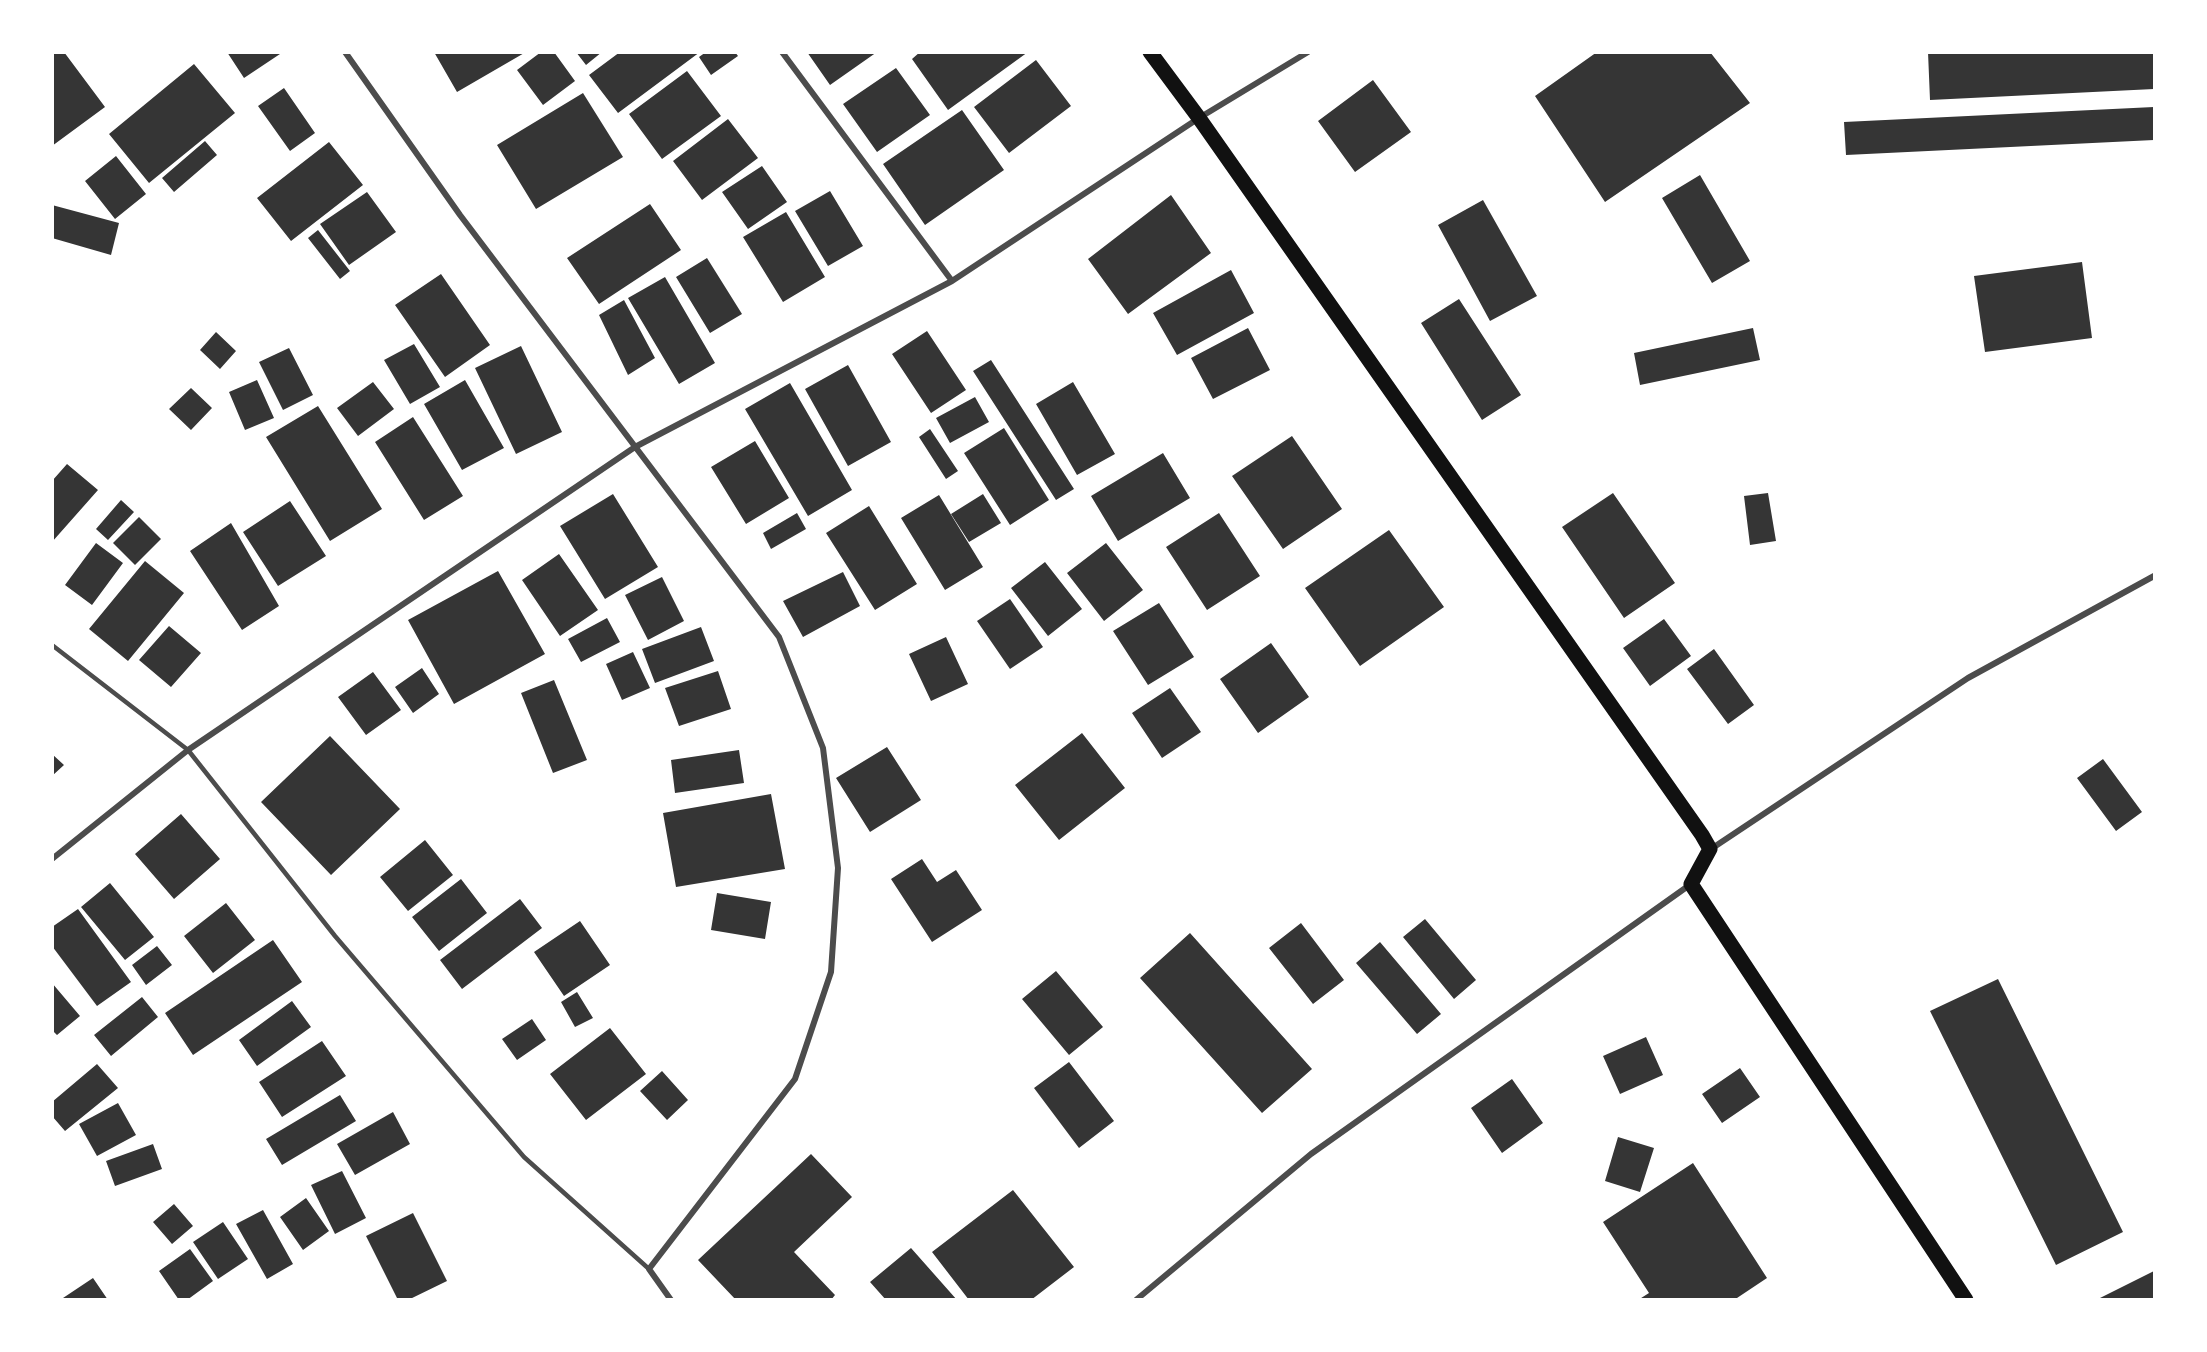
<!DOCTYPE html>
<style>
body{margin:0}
#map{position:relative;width:2207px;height:1352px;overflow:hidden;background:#fff;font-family:Poppins,sans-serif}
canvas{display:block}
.frame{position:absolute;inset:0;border:54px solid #fff;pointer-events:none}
</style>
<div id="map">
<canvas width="2207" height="1352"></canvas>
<div class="frame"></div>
</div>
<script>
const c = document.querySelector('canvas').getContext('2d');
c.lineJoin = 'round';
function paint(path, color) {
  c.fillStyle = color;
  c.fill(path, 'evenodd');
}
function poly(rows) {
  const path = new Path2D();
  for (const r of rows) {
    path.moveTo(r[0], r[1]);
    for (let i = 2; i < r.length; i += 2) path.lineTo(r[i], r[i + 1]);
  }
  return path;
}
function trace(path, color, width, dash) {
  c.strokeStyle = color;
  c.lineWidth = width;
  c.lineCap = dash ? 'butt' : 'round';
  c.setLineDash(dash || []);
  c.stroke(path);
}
paint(poly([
 [52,52,64,52,105,107,52,146],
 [227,52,283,52,244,78],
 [434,52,526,52,457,92],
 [541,52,554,52,575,81,543,105,517,70],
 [576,52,602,52,586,65],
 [620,52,700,52,618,113,589,75],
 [706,52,735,52,738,56,711,75,699,57],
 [807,52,877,52,830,85],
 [920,52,1028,52,948,110,912,59],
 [1597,52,1710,52,1750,103,1605,202,1535,96],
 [1928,52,2154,52,2154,89,1930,100],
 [1036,60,1071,106,1009,153,974,107],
 [194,64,235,113,149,183,109,134],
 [896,68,930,115,877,152,843,104],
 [687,71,721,116,662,159,629,114],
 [1373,80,1411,132,1355,172,1318,121],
 [284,88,315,133,290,151,258,106],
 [583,93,623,157,536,209,497,145],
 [2154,107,2154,140,1846,155,1844,122],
 [962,110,1004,170,925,225,883,164],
 [728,119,758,158,702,200,673,161],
 [205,141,217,155,174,192,162,178],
 [329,142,363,185,291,241,257,198],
 [116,156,146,194,115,219,85,181],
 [762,166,787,202,748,229,722,192],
 [1700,175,1750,261,1712,283,1662,198],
 [830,191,863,246,828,266,795,211],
 [367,192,396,232,349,265,320,224],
 [1171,195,1211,253,1128,314,1088,259],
 [1483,200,1537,296,1490,321,1438,225],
 [650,204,681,250,599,304,567,258],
 [52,205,119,223,111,255,52,238],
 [786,212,825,277,783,302,743,237],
 [318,230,350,271,340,279,308,238],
 [707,258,742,314,710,333,676,277],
 [2082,262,2092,338,1985,352,1974,276],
 [1231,270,1254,313,1177,355,1153,313],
 [441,274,490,345,445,377,395,305],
 [665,277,715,363,679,384,628,298],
 [1459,299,1521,395,1482,420,1421,323],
 [624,300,655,358,628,375,599,315],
 [1248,328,1270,370,1213,399,1191,358],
 [1753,328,1760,360,1640,385,1634,353],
 [927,331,966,390,931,413,892,354],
 [216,332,236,351,220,369,200,350],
 [414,344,440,387,410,404,384,360],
 [521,346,562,432,516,454,475,368],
 [289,348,313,395,283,410,259,362],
 [991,360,1074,489,1056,500,973,371],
 [848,365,891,442,848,466,805,389],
 [257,380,274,418,245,430,229,392],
 [465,380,504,448,462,470,424,404],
 [373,382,394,409,358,436,337,408],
 [1073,382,1115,454,1077,475,1036,404],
 [790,383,852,490,808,516,745,409],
 [191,388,212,408,191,430,169,409],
 [975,397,989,422,950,443,936,418],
 [318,406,382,509,330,541,266,437],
 [413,417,463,496,424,520,375,442],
 [1004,428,1049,500,1010,525,964,453],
 [930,429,958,471,946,479,919,437],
 [1292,436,1342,509,1283,549,1232,476],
 [755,441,789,498,746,524,711,467],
 [1163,453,1190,498,1118,541,1091,496],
 [67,464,98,490,52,542,52,481],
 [1613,493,1675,583,1624,618,1562,527],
 [1768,493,1776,541,1750,545,1744,496],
 [613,494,658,567,605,599,560,526],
 [983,494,1001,523,969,542,951,514],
 [939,495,983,567,945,590,901,518],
 [121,500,134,512,108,540,96,529],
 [290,501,326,556,278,586,243,532],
 [869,506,917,584,875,610,826,533],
 [797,513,806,529,771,549,763,533],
 [1219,513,1260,576,1207,610,1166,547],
 [139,517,161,539,135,565,113,543],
 [231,523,279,606,242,630,190,551],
 [1389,530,1444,607,1360,666,1305,588],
 [96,543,123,563,92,605,65,585],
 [1106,543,1143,590,1104,621,1067,573],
 [559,554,598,610,560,636,522,580],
 [145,561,184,593,128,661,89,629],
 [1045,562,1082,609,1048,636,1011,588],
 [498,571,545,654,454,704,408,620],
 [843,572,860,606,803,637,783,601],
 [662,577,684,621,648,640,625,595],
 [1010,599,1043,647,1010,669,977,621],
 [1159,603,1194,657,1148,685,1113,631],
 [607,618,620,642,581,662,568,639],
 [1664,619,1691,656,1650,686,1623,648],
 [169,626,201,653,171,687,139,660],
 [701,627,714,661,655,683,642,649],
 [946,637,968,684,931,701,909,654],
 [1271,643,1309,697,1258,733,1220,679],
 [1714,649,1754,705,1728,724,1687,669],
 [633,652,650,688,622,700,606,664],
 [422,668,439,694,413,713,395,687],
 [718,671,731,709,679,726,665,688],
 [373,672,401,710,366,735,338,697],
 [554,680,587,760,553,773,521,693],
 [1170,688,1201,732,1162,758,1132,713],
 [1082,733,1125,788,1059,840,1015,785],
 [330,736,400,809,331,875,261,802],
 [887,747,921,800,870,832,836,778],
 [739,750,744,783,675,793,671,760],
 [52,754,64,765,52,776],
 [2103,759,2142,812,2116,831,2077,778],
 [771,794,785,869,676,887,663,813],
 [181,814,220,859,174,899,135,854],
 [425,840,453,875,408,911,380,877],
 [922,859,937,882,956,870,982,910,932,942,891,879],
 [461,879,487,913,439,951,412,917],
 [110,883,154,937,125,960,81,907],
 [717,893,771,902,765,939,711,930],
 [520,899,542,928,462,989,440,960],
 [226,903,255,940,213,973,184,936],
 [78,909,131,982,97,1006,52,946,52,927],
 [1425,919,1476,980,1454,999,1403,937],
 [580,921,610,965,564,996,534,952],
 [1301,923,1344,980,1313,1004,1269,948],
 [1190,933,1312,1069,1262,1113,1140,978],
 [273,940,302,982,193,1055,165,1013],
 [1380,942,1441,1014,1417,1034,1356,963],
 [157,946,172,965,146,985,132,965],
 [1056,971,1103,1027,1069,1055,1022,999],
 [1998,979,2123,1232,2056,1265,1930,1011],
 [52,983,80,1016,57,1035,52,1030],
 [577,992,593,1018,575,1027,561,1002],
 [142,997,158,1017,111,1056,94,1035],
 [292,1001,311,1027,257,1066,239,1040],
 [532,1019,546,1040,517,1060,502,1039],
 [610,1028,646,1074,586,1120,550,1074],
 [1646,1037,1663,1075,1620,1094,1603,1056],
 [322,1041,346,1076,282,1117,259,1082],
 [1069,1062,1114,1121,1079,1148,1034,1088],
 [97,1064,118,1088,65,1131,52,1116,52,1102],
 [1740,1068,1760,1097,1722,1123,1702,1094],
 [662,1071,688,1100,667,1120,640,1091],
 [1512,1079,1543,1123,1502,1153,1471,1108],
 [340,1095,356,1121,282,1165,266,1139],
 [118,1103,136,1135,97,1156,79,1124],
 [393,1112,410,1144,355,1175,337,1144],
 [1618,1137,1654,1148,1640,1192,1605,1181],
 [153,1144,162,1169,115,1186,106,1161],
 [811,1154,852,1197,794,1252,835,1295,831,1300,736,1300,698,1260],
 [1693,1163,1767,1278,1734,1300,1638,1300,1649,1293,1603,1222],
 [342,1171,366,1218,335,1234,311,1185],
 [1013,1190,1074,1267,1031,1300,969,1300,932,1252],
 [306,1198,329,1231,303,1250,280,1217],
 [174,1204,193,1226,172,1244,153,1222],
 [263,1210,293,1264,267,1279,236,1224],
 [413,1213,447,1281,408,1300,398,1300,366,1236],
 [223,1222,248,1259,218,1279,193,1242],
 [911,1248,957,1300,886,1300,870,1282],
 [190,1249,213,1281,187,1300,179,1300,159,1271],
 [2154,1271,2154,1300,2096,1300],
 [93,1278,108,1300,64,1300,63,1298]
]), '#353535');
trace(poly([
 [52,645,188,750,335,936,524,1157,649,1269]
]), '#4c4c4c', 4.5);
trace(poly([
 [345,52,460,215,779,637,823,748,838,868,831,972,795,1079,649,1269,671,1300],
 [782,52,952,281],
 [1711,849,1968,678,2154,576],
 [52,859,188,750,635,447,952,281,1199,118,1308,52],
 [1136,1300,1311,1154,1691,884]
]), '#4c4c4c', 6);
trace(poly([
 [1150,52,1199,118,1702,835,1710,849,1691,884,1966,1300]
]), '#111', 15);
</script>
